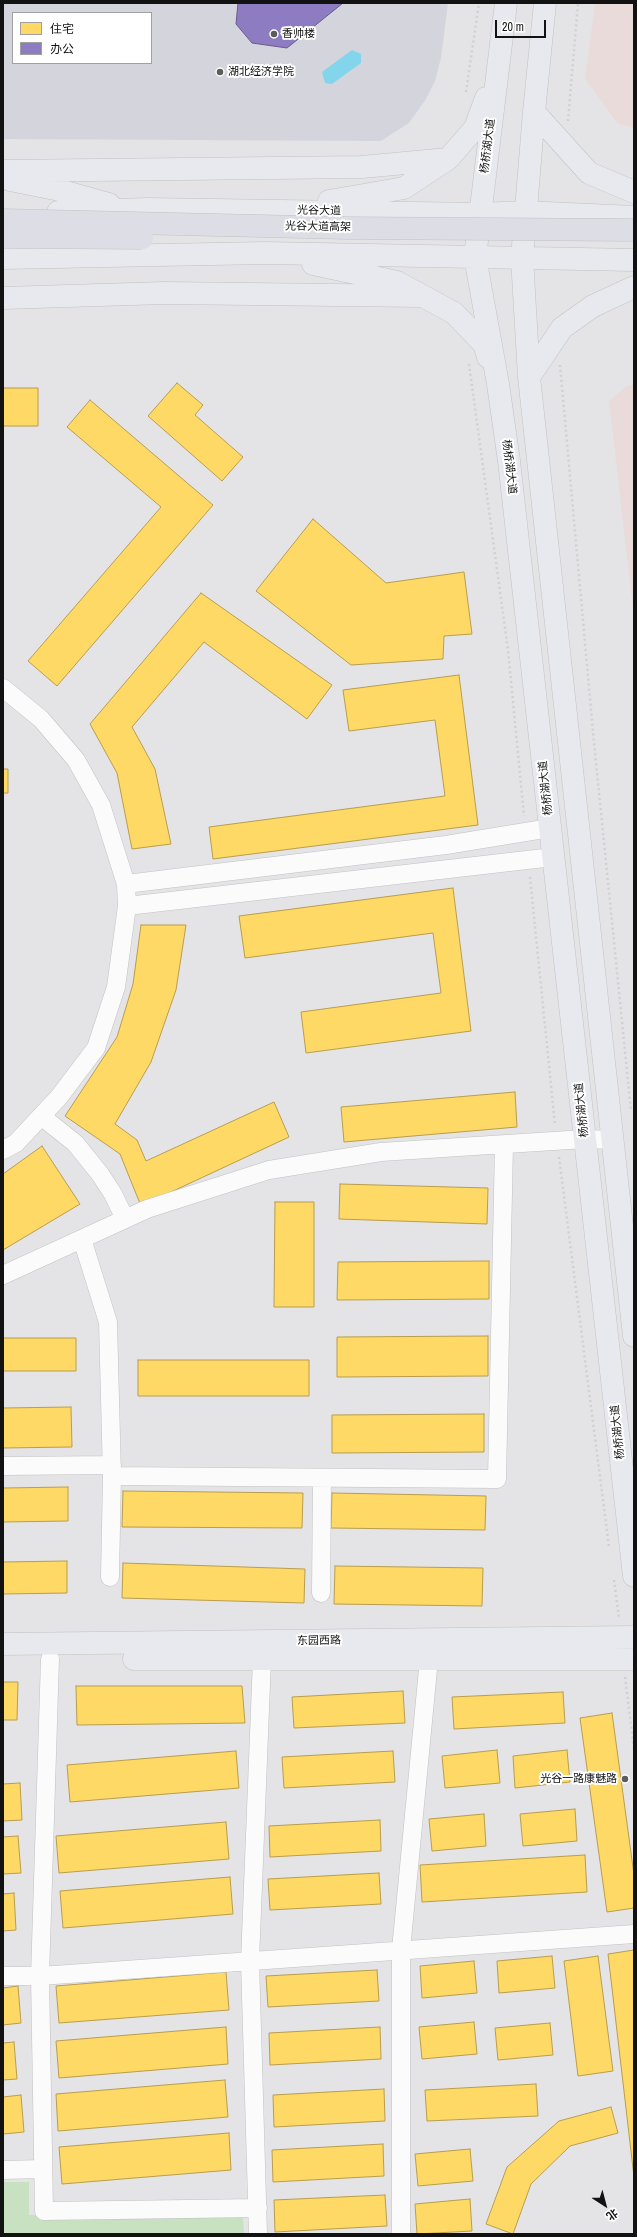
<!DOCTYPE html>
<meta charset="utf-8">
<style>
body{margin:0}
#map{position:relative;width:637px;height:2237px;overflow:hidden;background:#e4e4e7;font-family:"Archivo Narrow","Noto Sans SC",sans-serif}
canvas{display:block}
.frame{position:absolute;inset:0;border:4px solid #121213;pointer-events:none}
.legend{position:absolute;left:12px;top:12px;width:140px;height:52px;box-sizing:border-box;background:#fff;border:1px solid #a0a0a1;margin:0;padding:5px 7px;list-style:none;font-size:12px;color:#121213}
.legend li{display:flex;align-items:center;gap:8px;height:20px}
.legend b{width:20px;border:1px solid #a0a0a1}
.north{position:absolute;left:585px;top:2185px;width:40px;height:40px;-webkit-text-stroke:3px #fff;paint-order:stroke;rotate:144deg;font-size:11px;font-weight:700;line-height:16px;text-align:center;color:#121213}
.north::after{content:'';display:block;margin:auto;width:14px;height:18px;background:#121213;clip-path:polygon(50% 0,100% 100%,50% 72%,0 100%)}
.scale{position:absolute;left:495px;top:20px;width:51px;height:18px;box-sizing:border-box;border:2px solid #121213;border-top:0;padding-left:5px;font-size:12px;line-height:14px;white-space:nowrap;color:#121213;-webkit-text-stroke:3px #fff;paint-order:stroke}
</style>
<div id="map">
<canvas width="637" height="2237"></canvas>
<div class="frame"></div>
<ul class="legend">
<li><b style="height:11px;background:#ffd966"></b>住宅</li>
<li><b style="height:11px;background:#8e7cc3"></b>办公</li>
</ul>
<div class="north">北</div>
<div class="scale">20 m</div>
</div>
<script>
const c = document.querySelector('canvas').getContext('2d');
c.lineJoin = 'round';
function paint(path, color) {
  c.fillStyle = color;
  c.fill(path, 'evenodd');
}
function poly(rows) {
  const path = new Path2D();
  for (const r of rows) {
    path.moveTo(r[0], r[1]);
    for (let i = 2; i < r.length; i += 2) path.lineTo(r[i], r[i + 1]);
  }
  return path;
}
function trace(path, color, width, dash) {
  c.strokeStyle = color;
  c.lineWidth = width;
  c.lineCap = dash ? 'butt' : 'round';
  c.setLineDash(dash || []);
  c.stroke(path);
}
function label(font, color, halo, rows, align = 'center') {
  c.font = font + ' "Archivo Narrow","Noto Sans SC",sans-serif';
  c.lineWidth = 4;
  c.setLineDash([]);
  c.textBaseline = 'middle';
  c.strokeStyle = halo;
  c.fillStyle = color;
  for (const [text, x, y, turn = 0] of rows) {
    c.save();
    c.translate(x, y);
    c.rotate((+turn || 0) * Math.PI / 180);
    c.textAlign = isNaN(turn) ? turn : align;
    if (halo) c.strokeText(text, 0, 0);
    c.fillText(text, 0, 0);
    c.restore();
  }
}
paint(poly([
 [3,3,448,3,441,58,435,81,426,99,409,123,381,141,3,139],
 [13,13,151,13,151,63,13,63]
]), '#d4d4dc');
paint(poly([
 [595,3,634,3,634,128,618,124,585,79],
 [628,385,634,385,634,618,609,401]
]), '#e9dbda');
paint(poly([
 [3,2182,29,2182,29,2215,243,2217,244,2234,3,2234]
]), '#c8e1c1');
paint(poly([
 [352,50,361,54,361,63,332,84,325,83,322,72]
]), '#83d5ec');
const homes = poly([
 [177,383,203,405,195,415,243,457,222,481,148,416,177,383],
 [3,388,38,388,38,426,3,426,3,388],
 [90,400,213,505,57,686,28,661,161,507,67,427,90,400],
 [313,519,386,583,464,572,472,634,444,636,443,659,351,665,256,591,313,519],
 [201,593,332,685,307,719,204,642,132,727,155,769,171,844,132,849,117,773,90,724,201,593],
 [459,675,478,825,213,859,209,827,445,796,435,720,349,731,343,690,459,675],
 [3,769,8,769,8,793,3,793,3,769],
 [453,888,471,1031,306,1053,301,1012,441,993,433,933,245,958,239,916,453,888],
 [141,925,186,925,176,990,151,1062,115,1124,137,1140,146,1161,274,1102,289,1137,141,1206,120,1154,65,1116,117,1037,133,984,141,925],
 [515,1092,517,1127,344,1142,341,1107,515,1092],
 [42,1146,80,1204,3,1250,3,1174,42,1146],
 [340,1184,488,1188,487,1224,339,1219,340,1184],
 [275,1202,314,1202,314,1307,274,1307,275,1202],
 [489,1261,489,1299,337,1300,338,1262,489,1261],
 [488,1336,488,1376,337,1377,337,1337,488,1336],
 [3,1338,76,1338,76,1371,3,1371,3,1338],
 [138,1360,309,1360,309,1396,138,1396,138,1360],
 [71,1407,72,1447,3,1448,3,1408,71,1407],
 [484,1414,484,1452,332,1453,332,1415,484,1414],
 [68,1487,68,1521,3,1522,3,1488,68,1487],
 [123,1491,303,1493,302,1528,122,1527,123,1491],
 [332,1493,486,1496,485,1530,331,1528,332,1493],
 [67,1561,67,1593,3,1594,3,1562,67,1561],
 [123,1563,305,1569,304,1603,122,1598,123,1563],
 [335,1566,483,1568,482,1606,334,1604,335,1566],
 [3,1682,18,1682,17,1720,3,1720,3,1682],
 [76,1686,242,1686,245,1723,77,1725,76,1686],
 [403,1691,405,1723,294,1728,292,1697,403,1691],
 [563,1692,565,1723,454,1729,452,1697,563,1692],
 [612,1713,634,1875,634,1908,607,1912,580,1718,612,1713],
 [497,1750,500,1783,445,1788,442,1756,497,1750],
 [567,1750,570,1782,515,1788,513,1756,567,1750],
 [236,1751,239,1788,70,1802,67,1765,236,1751],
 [393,1751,395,1782,284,1788,282,1757,393,1751],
 [20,1783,22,1820,3,1821,3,1784,20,1783],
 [575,1809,577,1841,523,1846,520,1814,575,1809],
 [484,1814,486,1846,432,1851,429,1819,484,1814],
 [380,1820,381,1851,270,1857,269,1826,380,1820],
 [226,1822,229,1859,59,1873,56,1836,226,1822],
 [18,1836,21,1873,3,1874,3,1837,18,1836],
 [585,1855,587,1892,422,1902,420,1865,585,1855],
 [379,1873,381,1904,270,1910,268,1879,379,1873],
 [230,1877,233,1914,63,1928,60,1891,230,1877],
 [14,1893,16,1930,3,1931,3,1894,14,1893],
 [634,1950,634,2177,608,1954,634,1950],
 [552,1956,555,1988,499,1993,497,1961,552,1956],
 [598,1956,613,2071,578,2076,564,1961,598,1956],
 [474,1961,477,1993,422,1998,420,1966,474,1961],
 [377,1970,379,2001,268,2007,266,1976,377,1970],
 [226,1972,229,2010,59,2023,56,1986,226,1972],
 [18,1986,21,2023,3,2025,3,1988,18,1986],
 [474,2022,477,2054,422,2059,419,2027,474,2022],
 [550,2023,553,2055,498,2060,495,2028,550,2023],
 [226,2027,228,2064,59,2078,56,2041,226,2027],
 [380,2027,381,2059,270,2065,269,2033,380,2027],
 [14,2042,17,2079,3,2080,3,2043,14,2042],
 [225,2080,228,2117,58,2131,56,2094,225,2080],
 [536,2084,538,2116,427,2121,425,2090,536,2084],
 [384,2089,385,2121,274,2127,273,2095,384,2089],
 [21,2095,24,2132,3,2134,3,2097,21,2095],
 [611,2107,618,2133,570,2146,531,2184,513,2234,486,2224,507,2167,559,2121,611,2107],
 [229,2133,231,2170,62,2184,59,2147,229,2133],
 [383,2144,384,2176,273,2182,272,2150,383,2144],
 [470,2149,473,2181,418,2186,415,2154,470,2149],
 [385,2195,387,2226,275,2232,274,2200,385,2195],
 [470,2199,472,2231,417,2234,415,2204,470,2199]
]);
paint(homes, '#ffd966');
trace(homes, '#b89d4d', 1);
const offices = poly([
 [238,3,343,3,287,48,252,43,236,24,238,3]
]);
paint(offices, '#8e7cc3');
trace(offices, '#695c8e', 1);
const minor = poly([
 [3,688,41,719,76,760,101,805,126,884,127,906,116,987,96,1048,59,1097,16,1143,3,1150],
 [126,884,446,845,550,828],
 [127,906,553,857],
 [41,1116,75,1143,100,1174,113,1194,125,1219],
 [82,1239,108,1322,112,1476,110,1577],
 [3,1275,147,1209,269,1170,381,1152,585,1139,614,1140],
 [3,1466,112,1465],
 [112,1476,497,1479,504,1145],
 [321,1593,322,1478],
 [50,1659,40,1976,44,2211,258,2208],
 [3,1976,40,1976,634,1934],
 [3,2170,43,2169],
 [258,2234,250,1961,262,1659],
 [401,2234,401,1950,429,1659]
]);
const major = poly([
 [506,3,475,257,498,384,509,461,634,1576],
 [545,3,534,112,522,258,529,377,634,1336],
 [534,112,589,173,634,192],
 [3,171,362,167,448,159],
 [10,180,55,189,109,204],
 [329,201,404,188,448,159,475,128,486,98],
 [58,212,147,209,480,214,525,212,634,217],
 [3,258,265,253,634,260],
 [313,264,397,282,454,313,484,344,488,357],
 [3,298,164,293,422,296],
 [529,377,562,328,593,306,634,287],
 [3,1644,634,1637],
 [134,1659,634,1659]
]);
trace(minor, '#c1c1c3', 19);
trace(major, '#c2c2c2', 23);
trace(poly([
 [466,92,479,3],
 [568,121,578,3],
 [469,364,508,650,524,816],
 [560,365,594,743,631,1111],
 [530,877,555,1125],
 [559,1157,609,1547],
 [614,1580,619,1618],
 [625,1677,634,1749]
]), '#d0d0d1', 2.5, [2, 3]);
trace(minor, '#fbfbfb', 18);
trace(major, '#e8e9ee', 22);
const highwayBridge = poly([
 [3,220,347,228,634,230],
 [3,237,142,238]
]);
trace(highwayBridge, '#c2c2c2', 23, []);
trace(highwayBridge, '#dcdde5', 22);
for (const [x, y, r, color] of [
 [274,34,4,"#5c5c5d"],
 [220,72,4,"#5c5c5d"],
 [625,1779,4,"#5c5c5d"]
]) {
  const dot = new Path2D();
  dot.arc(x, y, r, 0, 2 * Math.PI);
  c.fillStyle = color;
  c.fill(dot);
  trace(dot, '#fff', 1.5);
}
label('11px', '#121213', '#fff', [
 ["香帅楼",282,34],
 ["湖北经济学院",228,72],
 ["光谷一路康魅路",617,1779,"right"]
], 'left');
label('11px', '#121213', '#fff', [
 ["杨桥湖大道",488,146,-83],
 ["光谷大道",319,211,1],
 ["光谷大道高架",318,227,1],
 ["杨桥湖大道",509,467,83],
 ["杨桥湖大道",546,788,-96],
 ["杨桥湖大道",582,1110,-96],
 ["杨桥湖大道",618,1432,-96],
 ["东园西路",319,1641,-1]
]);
</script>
